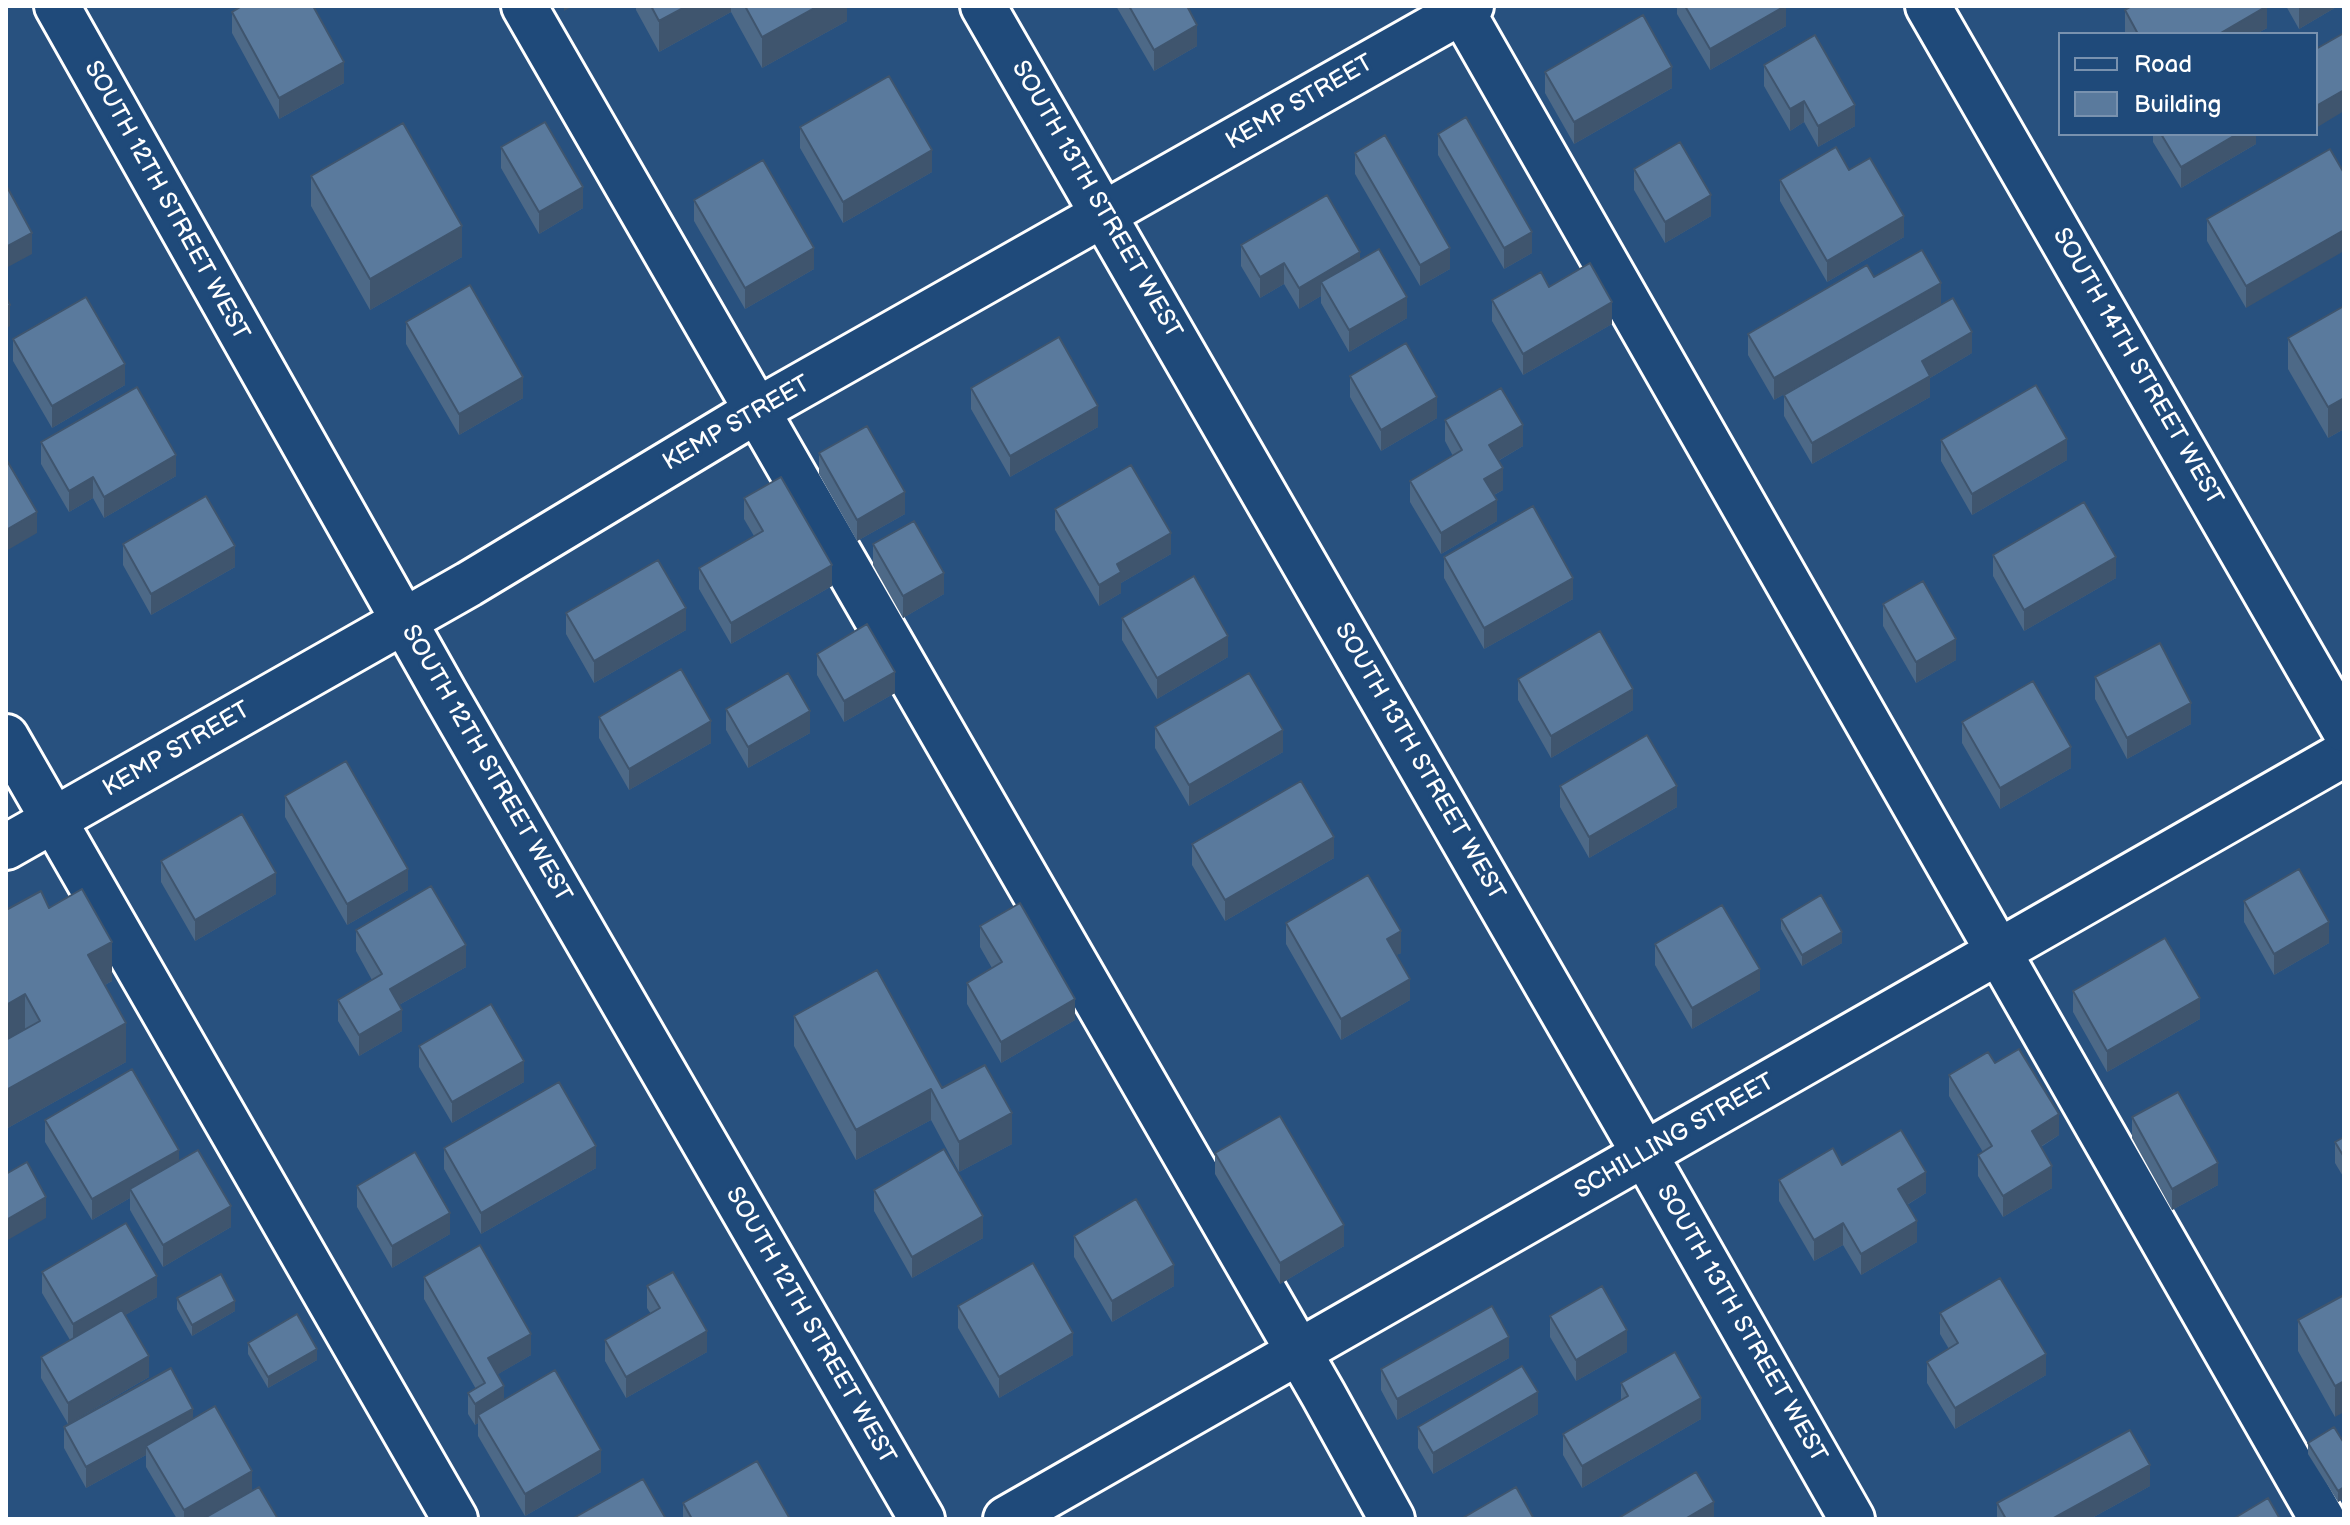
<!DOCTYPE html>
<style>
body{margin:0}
#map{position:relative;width:2350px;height:1525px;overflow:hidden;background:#28517f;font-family:"Balsamiq Sans",sans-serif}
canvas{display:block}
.frame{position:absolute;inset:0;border:8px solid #fff;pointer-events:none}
.legend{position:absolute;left:2058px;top:32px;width:260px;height:104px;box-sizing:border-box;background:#1f4a7a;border:2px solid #7992af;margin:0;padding:10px 14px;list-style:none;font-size:24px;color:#fff}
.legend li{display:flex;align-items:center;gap:16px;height:40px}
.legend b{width:40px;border:2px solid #7992af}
</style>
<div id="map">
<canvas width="2350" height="1525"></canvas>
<div class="frame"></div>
<ul class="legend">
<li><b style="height:10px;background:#1f4a7a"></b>Road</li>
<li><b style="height:22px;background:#5a7a9d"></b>Building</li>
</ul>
</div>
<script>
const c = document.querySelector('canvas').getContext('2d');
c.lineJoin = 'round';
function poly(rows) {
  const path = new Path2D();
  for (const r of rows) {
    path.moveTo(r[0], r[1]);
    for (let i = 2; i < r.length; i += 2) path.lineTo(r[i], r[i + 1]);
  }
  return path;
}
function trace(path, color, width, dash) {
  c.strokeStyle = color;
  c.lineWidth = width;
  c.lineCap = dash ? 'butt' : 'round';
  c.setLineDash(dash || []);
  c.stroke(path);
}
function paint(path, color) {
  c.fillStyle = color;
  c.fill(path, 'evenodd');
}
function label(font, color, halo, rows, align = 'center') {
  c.font = font + ' "Balsamiq Sans",sans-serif';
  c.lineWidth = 7;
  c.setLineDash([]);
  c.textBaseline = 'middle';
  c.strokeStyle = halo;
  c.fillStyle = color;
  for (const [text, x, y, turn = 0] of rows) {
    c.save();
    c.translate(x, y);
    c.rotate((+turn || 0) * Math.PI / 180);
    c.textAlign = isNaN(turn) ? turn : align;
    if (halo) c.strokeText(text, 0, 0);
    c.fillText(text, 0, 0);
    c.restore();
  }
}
const minor = poly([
 [57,6,445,694,922,1519],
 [524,6,1323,1394,1392,1519],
 [983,6,1645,1155,1852,1519],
 [1459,6,2322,1519],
 [6,737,455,1519],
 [6,847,469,584,756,411,1471,6],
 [1006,1519,2344,754]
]);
const major = poly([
 [1928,6,2344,729]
]);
trace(minor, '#fff', 50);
trace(major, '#fff', 50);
trace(minor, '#1f4a7a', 44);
trace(major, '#1f4a7a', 44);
paint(poly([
 [636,6,847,6,847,21,762,68,731,12,659,52,636,10],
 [1116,6,1187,6,1197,46,1154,71],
 [1677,6,1786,6,1786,26,1710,70,1677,14],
 [2286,6,2338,6,2299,29],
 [2125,10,2267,28,2256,34,2126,34,2125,32],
 [232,12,344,83,279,119,232,33],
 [1764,65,1855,126,1818,147,1804,122,1790,131,1764,86],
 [1545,72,1672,88,1574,144,1545,93],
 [800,127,932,172,843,223,800,148],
 [1438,134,1532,253,1504,269,1438,155],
 [2153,134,2256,134,2256,144,2181,188,2153,142],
 [501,147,583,208,539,234,501,168],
 [1355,153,1450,269,1420,286,1355,174],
 [1634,169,1711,216,1665,243,1634,190],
 [2344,173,2246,308,2207,241,2207,219],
 [311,176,462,257,370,310,311,206],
 [1780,180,1904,237,1827,282,1780,201],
 [694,200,814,269,745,309,694,221],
 [1241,245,1360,260,1407,318,1349,352,1321,303,1321,296,1299,309,1284,284,1260,298,1241,266],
 [1874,277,1941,304,1774,400,1748,355,1748,334],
 [1549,287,1612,324,1523,375,1492,321,1492,300],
 [2344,306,2344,429,2328,438,2288,369,2288,338],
 [406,322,523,398,459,435,406,344],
 [13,339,125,385,52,428,13,361],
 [1972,353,1930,378,1930,397,1812,464,1784,416,1784,395],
 [1350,376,1437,418,1381,451,1350,397],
 [971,388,1098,427,1010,477,971,409],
 [1445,420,1523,446,1498,461,1503,490,1494,495,1497,521,1441,554,1410,502,1410,481,1453,456,1445,441],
 [1941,440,2067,460,1972,515,1941,461],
 [41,442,176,476,104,518,93,498,69,512,41,464],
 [819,453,905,514,857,541,819,474],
 [744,498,832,586,731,644,699,589,699,568,754,536,744,519],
 [1055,509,1171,554,1121,583,1121,593,1099,606,1055,530],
 [123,544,235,567,151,615,123,565],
 [873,544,944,594,903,618,873,565],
 [1993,555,2116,578,2024,631,1993,576],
 [1444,557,1573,599,1484,649,1444,578],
 [1883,604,1956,660,1916,683,1883,626],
 [566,613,686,630,594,683,566,634],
 [1122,618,1228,657,1157,699,1122,640],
 [817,654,895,693,844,722,817,675],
 [2095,677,2191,724,2127,759,2095,699],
 [1518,679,1633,710,1551,758,1518,700],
 [726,709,810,733,748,768,726,730],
 [599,717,711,743,629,790,599,738],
 [1962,722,2071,768,2000,809,1962,743],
 [1155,727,1283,752,1189,806,1155,748],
 [1560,786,1677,807,1589,858,1560,807],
 [285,796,408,890,347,925,285,817],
 [1192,844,1334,858,1225,921,1192,865],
 [161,861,276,894,195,941,161,882],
 [2244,901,2329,943,2274,975,2244,922],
 [49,908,112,981,105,985,126,1062,6,1129,6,910],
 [1781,919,1842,943,1802,966,1781,929],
 [1286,923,1401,953,1396,955,1410,1000,1341,1040,1286,944],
 [980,926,1075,1020,1001,1063,967,1004,967,983,992,968,980,947],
 [356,930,466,967,399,1005,402,1031,359,1056,338,1021,338,1000,372,980,356,951],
 [1655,944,1760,990,1692,1029,1655,965],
 [2073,991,2200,1019,2107,1072,2073,1012],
 [794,1016,942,1088,1012,1144,959,1172,931,1120,856,1160,794,1046],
 [419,1046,524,1082,452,1123,419,1067],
 [1995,1063,2059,1135,2041,1147,2052,1188,2003,1217,1978,1176,1978,1155,1983,1152,1949,1096,1949,1075],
 [2132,1117,2218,1185,2172,1210,2132,1138],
 [45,1120,179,1161,231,1227,163,1267,130,1210,130,1198,92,1220,45,1142],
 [2344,1137,2344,1178,2335,1163,2335,1142],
 [444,1148,596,1168,481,1234,444,1169],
 [1215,1153,1344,1246,1280,1284,1215,1174],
 [1842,1165,1926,1193,1907,1205,1917,1242,1861,1275,1843,1245,1814,1261,1779,1201,1779,1180],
 [357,1186,450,1234,392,1268,357,1207],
 [874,1190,983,1238,912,1278,874,1211],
 [1074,1236,1174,1286,1112,1322,1074,1257],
 [42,1272,157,1297,125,1315,149,1377,68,1424,41,1378,41,1357,70,1340,42,1293],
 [424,1277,531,1355,498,1374,504,1400,601,1472,525,1516,478,1436,478,1423,475,1425,468,1414,468,1393,476,1389,424,1299],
 [647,1286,707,1352,626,1398,605,1361,605,1340,651,1314,647,1308],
 [2344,1295,2335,1417,2298,1351,2298,1320],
 [177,1298,235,1311,192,1336,177,1309],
 [958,1306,1073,1355,999,1398,958,1328],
 [1940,1313,2046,1375,1955,1429,1927,1383,1927,1362,1949,1349,1940,1334],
 [1550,1316,1627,1352,1576,1381,1550,1337],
 [248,1343,317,1360,268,1388,248,1354],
 [1509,1358,1397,1420,1381,1390,1381,1369],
 [1621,1383,1701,1419,1582,1488,1563,1455,1563,1434,1621,1401],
 [1538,1414,1433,1474,1418,1448,1418,1427],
 [193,1419,252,1491,278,1519,177,1519,146,1467,146,1455,86,1488,64,1448,64,1427],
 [2308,1443,2344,1443,2344,1498,2338,1502,2308,1454],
 [2150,1486,2090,1519,1997,1519,1997,1503],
 [683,1503,790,1519,683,1519]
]), '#4d6987');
paint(poly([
 [564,6,573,6,564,11],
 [687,6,731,6,731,12,659,52,659,21],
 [818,6,847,6,847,21,762,68,762,37],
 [1785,6,1786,6,1786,26,1710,70,1710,49],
 [2267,6,2267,28,2256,34,2219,34],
 [2302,6,2338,6,2299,29,2299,8],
 [1197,25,1197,46,1154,71,1154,50],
 [344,62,344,83,279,119,279,98],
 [1672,67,1672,88,1574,144,1574,122],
 [2344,90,2344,111,2316,128,2316,106],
 [1804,101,1804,122,1790,131,1790,109],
 [1855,105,1855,126,1818,147,1818,126],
 [2237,134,2256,134,2256,144,2181,188,2181,167],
 [932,150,932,172,843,223,843,202],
 [583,187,583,208,539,234,539,212],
 [1711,195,1711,216,1665,243,1665,222],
 [1904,216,1904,237,1827,282,1827,261],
 [462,226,462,257,370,310,370,279],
 [2344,230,2344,251,2246,308,2246,286],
 [1532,232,1532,253,1504,269,1504,248],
 [32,233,32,254,6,268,6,247],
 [814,248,814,269,745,309,745,288],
 [1450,248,1450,269,1420,286,1420,265],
 [1360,252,1360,274,1321,282,1321,296,1299,309,1299,288],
 [1284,263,1284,284,1260,298,1260,277],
 [1941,283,1941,304,1774,400,1774,378],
 [1407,297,1407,318,1349,352,1349,330],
 [1612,302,1612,324,1523,375,1523,354],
 [10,305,10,326,6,329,6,308],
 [1972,332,1972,353,1930,378,1930,397,1812,464,1812,443,1922,361],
 [125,364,125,385,52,428,52,406],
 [523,377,523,398,459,435,459,414],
 [1437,397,1437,418,1381,451,1381,430],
 [2344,398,2344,429,2328,438,2328,407],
 [1098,406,1098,427,1010,477,1010,456],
 [1523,425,1523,446,1489,466,1489,445],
 [2067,439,2067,460,1972,515,1972,494],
 [176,455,176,476,104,518,104,497],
 [1503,468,1503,490,1484,500,1484,479],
 [93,477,93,498,69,512,69,491],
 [905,492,905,514,857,541,857,520],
 [1497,500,1497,521,1441,554,1441,533],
 [37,512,37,533,6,551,6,530],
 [1171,533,1171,554,1121,583,1121,593,1099,606,1099,585,1117,564],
 [235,546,235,567,151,615,151,594],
 [2116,557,2116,578,2024,631,2024,610],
 [832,565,832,586,731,644,731,623],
 [944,573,944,594,903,618,903,596],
 [1573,578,1573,599,1484,649,1484,628],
 [686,608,686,630,594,683,594,661],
 [1228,636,1228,657,1157,699,1157,678],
 [1956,639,1956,660,1916,683,1916,662],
 [895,672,895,693,844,722,844,701],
 [1633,689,1633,710,1551,758,1551,736],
 [2191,703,2191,724,2127,759,2127,738],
 [810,711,810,733,748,768,748,747],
 [711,721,711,743,629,790,629,769],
 [1283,730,1283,752,1189,806,1189,785],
 [2071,747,2071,768,2000,809,2000,788],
 [1677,786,1677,807,1589,858,1589,837],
 [1334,837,1334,858,1225,921,1225,900],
 [408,869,408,890,347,925,347,904],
 [276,873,276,894,195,941,195,920],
 [2329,922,2329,943,2274,975,2274,954],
 [1401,931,1401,953,1387,960,1387,939],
 [1842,932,1842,943,1802,966,1802,955],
 [112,942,112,981,88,994,88,955],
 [466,945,466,967,390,1010,390,989],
 [1760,969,1760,990,1692,1029,1692,1008],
 [1410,979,1410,1000,1341,1040,1341,1019],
 [25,994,25,1033,6,1044,6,1005],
 [2200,998,2200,1019,2107,1072,2107,1051],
 [1075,999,1075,1020,1001,1063,1001,1042],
 [402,1010,402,1031,359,1056,359,1035],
 [126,1023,126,1062,6,1129,6,1090],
 [524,1061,524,1082,452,1123,452,1102],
 [931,1089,931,1120,856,1160,856,1130],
 [1012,1113,1012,1144,959,1172,959,1142],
 [2059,1114,2059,1135,2032,1152,2032,1131],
 [596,1146,596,1168,481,1234,481,1213],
 [179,1150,179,1171,130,1189,130,1198,92,1220,92,1199],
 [2218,1163,2218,1185,2172,1210,2172,1189],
 [2052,1166,2052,1188,2003,1217,2003,1196],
 [1926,1172,1926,1193,1898,1210,1898,1189],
 [46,1197,46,1218,6,1241,6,1220],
 [231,1206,231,1227,163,1267,163,1245],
 [450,1213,450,1234,392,1268,392,1246],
 [983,1216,983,1238,912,1278,912,1257],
 [1917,1221,1917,1242,1861,1275,1861,1254],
 [1843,1223,1843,1245,1814,1261,1814,1240],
 [1344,1225,1344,1246,1280,1284,1280,1263],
 [1174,1265,1174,1286,1112,1322,1112,1301],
 [157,1276,157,1297,73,1345,73,1324],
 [235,1301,235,1311,192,1336,192,1325],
 [1627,1330,1627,1352,1576,1381,1576,1360],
 [707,1331,707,1352,626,1398,626,1377],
 [1073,1333,1073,1355,999,1398,999,1377],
 [531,1334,531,1355,488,1380,488,1358],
 [1509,1337,1509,1358,1397,1420,1397,1399],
 [317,1349,317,1360,268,1388,268,1377],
 [2046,1354,2046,1375,1955,1429,1955,1408],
 [149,1356,149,1377,68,1424,68,1403],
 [2344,1381,2344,1412,2335,1417,2335,1386],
 [504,1386,504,1408,478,1415,478,1423,475,1425,475,1404],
 [1538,1392,1538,1414,1433,1474,1433,1453],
 [1701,1398,1701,1419,1582,1488,1582,1466],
 [193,1409,193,1430,146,1446,146,1455,86,1488,86,1467],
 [601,1450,601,1472,525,1516,525,1494],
 [2150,1465,2150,1486,2090,1519,2052,1519],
 [252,1471,252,1492,205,1519,184,1519,184,1510],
 [2344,1487,2344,1498,2338,1502,2338,1491],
 [1714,1502,1714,1519,1685,1519]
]), '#3f556e');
const building = poly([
 [242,6,313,6,344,62,279,98,232,12,242,6],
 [651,6,687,6,659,21,651,6],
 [745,6,818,6,762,37,745,6],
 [1129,6,1187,6,1197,25,1154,50,1129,6],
 [1685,6,1785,6,1710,49,1685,6],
 [2132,6,2267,6,2219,34,2138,34,2125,10,2132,6],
 [1643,15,1672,67,1574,122,1545,72,1643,15],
 [2344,33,2344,90,2316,106,2316,49,2344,33],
 [1815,35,1855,105,1818,126,1804,101,1790,109,1764,65,1815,35],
 [889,76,932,150,843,202,800,127,889,76],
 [1466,117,1532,232,1504,248,1438,134,1466,117],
 [545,122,583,187,539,212,501,147,545,122],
 [403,123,462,226,370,279,311,176,403,123],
 [2161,134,2237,134,2181,167,2161,134],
 [1385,135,1450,248,1420,265,1355,153,1385,135],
 [1680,142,1711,195,1665,222,1634,169,1680,142],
 [1836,147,1849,170,1870,158,1904,216,1827,261,1780,180,1836,147],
 [2330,149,2344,173,2344,230,2246,286,2207,219,2330,149],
 [763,160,814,248,745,288,694,200,763,160],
 [6,185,32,233,6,247,6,185],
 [1327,195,1360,252,1299,288,1284,263,1260,277,1241,245,1327,195],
 [1379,249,1407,297,1349,330,1321,282,1379,249],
 [1922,250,1941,283,1774,378,1748,334,1867,265,1874,277,1922,250],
 [1590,263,1612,302,1523,354,1492,300,1541,272,1549,287,1590,263],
 [470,285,523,377,459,414,406,322,470,285],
 [6,297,10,305,6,308,6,297],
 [86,297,125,364,52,406,13,339,86,297],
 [1953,298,1972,332,1922,361,1930,376,1812,443,1784,395,1953,298],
 [2344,306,2344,398,2328,407,2288,338,2344,306],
 [1059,337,1098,406,1010,456,971,388,1059,337],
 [1406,343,1437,397,1381,430,1350,376,1406,343],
 [2036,385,2067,439,1972,494,1941,440,2036,385],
 [137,387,176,455,104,497,93,477,69,491,41,442,137,387],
 [1501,388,1523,425,1489,445,1503,468,1484,479,1497,500,1441,533,1410,481,1462,450,1445,420,1501,388],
 [867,426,905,492,857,520,819,453,867,426],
 [6,459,37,512,6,530,6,459],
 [1131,465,1171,533,1117,564,1121,572,1099,585,1055,509,1131,465],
 [781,477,832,565,731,623,699,568,763,531,744,498,781,477],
 [206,496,235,546,151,594,123,544,206,496],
 [2084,502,2116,557,2024,610,1993,555,2084,502],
 [1533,506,1573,578,1484,628,1444,557,1533,506],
 [914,521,944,573,903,596,873,544,914,521],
 [658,560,686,608,594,661,566,613,658,560],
 [1194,576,1228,636,1157,678,1122,618,1194,576],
 [1923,581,1956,639,1916,662,1883,604,1923,581],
 [867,624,895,672,844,701,817,654,867,624],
 [1600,631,1633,689,1551,736,1518,679,1600,631],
 [2160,643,2191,703,2127,738,2095,677,2160,643],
 [681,669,711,721,629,769,599,717,681,669],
 [788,673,810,711,748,747,726,709,788,673],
 [1249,673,1283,730,1189,785,1155,727,1249,673],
 [2033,681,2071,747,2000,788,1962,722,2033,681],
 [1647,735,1677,786,1589,837,1560,786,1647,735],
 [346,761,408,869,347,904,285,796,346,761],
 [1301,781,1334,837,1225,900,1192,844,1301,781],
 [242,814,276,873,195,920,161,861,242,814],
 [2299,869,2329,922,2274,954,2244,901,2299,869],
 [1368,875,1401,931,1387,939,1410,979,1341,1019,1286,923,1368,875],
 [431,886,466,945,390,989,402,1010,359,1035,338,1000,382,974,356,930,431,886],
 [82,889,112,942,88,955,126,1023,6,1090,6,1040,40,1021,25,994,6,1005,6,910,41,891,49,908,82,889],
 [1821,895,1842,932,1802,955,1781,919,1821,895],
 [1020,903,1075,999,1001,1042,967,983,1002,962,980,926,1020,903],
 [1722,905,1760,969,1692,1008,1655,944,1722,905],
 [2165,938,2200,998,2107,1051,2073,991,2165,938],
 [877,970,942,1088,985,1065,1012,1113,959,1142,931,1089,856,1130,794,1016,877,970],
 [491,1004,524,1061,452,1102,419,1046,491,1004],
 [2019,1049,2059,1114,2032,1131,2052,1166,2003,1196,1978,1155,1992,1146,1949,1075,1988,1052,1995,1063,2019,1049],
 [132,1069,179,1150,92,1199,45,1120,132,1069],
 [559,1082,596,1146,481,1213,444,1148,559,1082],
 [2178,1092,2218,1163,2172,1189,2132,1117,2178,1092],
 [1280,1116,1344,1225,1280,1263,1215,1153,1280,1116],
 [1901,1130,1926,1172,1898,1189,1917,1221,1861,1254,1843,1223,1814,1240,1779,1180,1833,1148,1842,1165,1901,1130],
 [2344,1137,2344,1157,2335,1142,2344,1137],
 [944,1149,983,1216,912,1257,874,1190,944,1149],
 [198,1150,231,1206,163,1245,130,1189,198,1150],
 [415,1152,450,1213,392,1246,357,1186,415,1152],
 [27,1162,46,1197,6,1220,6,1174,27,1162],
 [1136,1199,1174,1265,1112,1301,1074,1236,1136,1199],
 [126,1223,157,1276,73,1324,42,1272,126,1223],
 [480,1245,531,1334,488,1358,504,1386,475,1404,468,1393,485,1383,424,1277,480,1245],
 [1033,1263,1073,1333,999,1377,958,1306,1033,1263],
 [673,1272,707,1331,626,1377,605,1340,660,1308,647,1286,673,1272],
 [221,1274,235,1301,192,1325,177,1298,221,1274],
 [2000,1278,2046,1354,1955,1408,1927,1362,1958,1343,1940,1313,2000,1278],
 [1602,1286,1627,1330,1576,1360,1550,1316,1602,1286],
 [2344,1295,2344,1381,2335,1386,2298,1320,2344,1295],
 [1492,1306,1509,1337,1397,1399,1381,1369,1492,1306],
 [122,1310,149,1356,68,1403,41,1357,122,1310],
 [297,1314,317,1349,268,1377,248,1343,297,1314],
 [1675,1352,1701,1398,1582,1466,1563,1434,1628,1396,1621,1383,1675,1352],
 [1522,1366,1538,1392,1433,1453,1418,1427,1522,1366],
 [171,1368,193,1409,86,1467,64,1427,171,1368],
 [555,1370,601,1450,525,1494,478,1415,555,1370],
 [215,1406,252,1471,184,1510,146,1446,215,1406],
 [2334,1427,2344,1443,2344,1487,2338,1491,2308,1443,2334,1427],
 [2130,1430,2150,1465,2052,1519,2006,1519,1997,1503,2130,1430],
 [757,1461,790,1519,692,1519,683,1503,757,1461],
 [1696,1472,1714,1502,1685,1519,1617,1519,1696,1472],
 [643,1479,666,1519,572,1519,643,1479],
 [259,1487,278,1519,203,1519,259,1487],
 [1516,1487,1534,1519,1461,1519,1516,1487],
 [2268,1498,2280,1519,2233,1519,2268,1498]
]);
paint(building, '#5a7a9d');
trace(building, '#3f556e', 2);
label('24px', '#fff', '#1f4a7a', [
 ["KEMP STREET",1300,103,-30],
 ["SOUTH 13TH STREET WEST",1096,200,60],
 ["SOUTH 12TH STREET WEST",166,201,61],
 ["SOUTH 14TH STREET WEST",2137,367,60],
 ["KEMP STREET",737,424,-30],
 ["KEMP STREET",177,750,-30],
 ["SOUTH 13TH STREET WEST",1419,762,60],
 ["SOUTH 12TH STREET WEST",486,764,60],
 ["SCHILLING STREET",1675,1137,-30],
 ["SOUTH 13TH STREET WEST",1741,1324,60],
 ["SOUTH 12TH STREET WEST",810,1326,60]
]);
</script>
